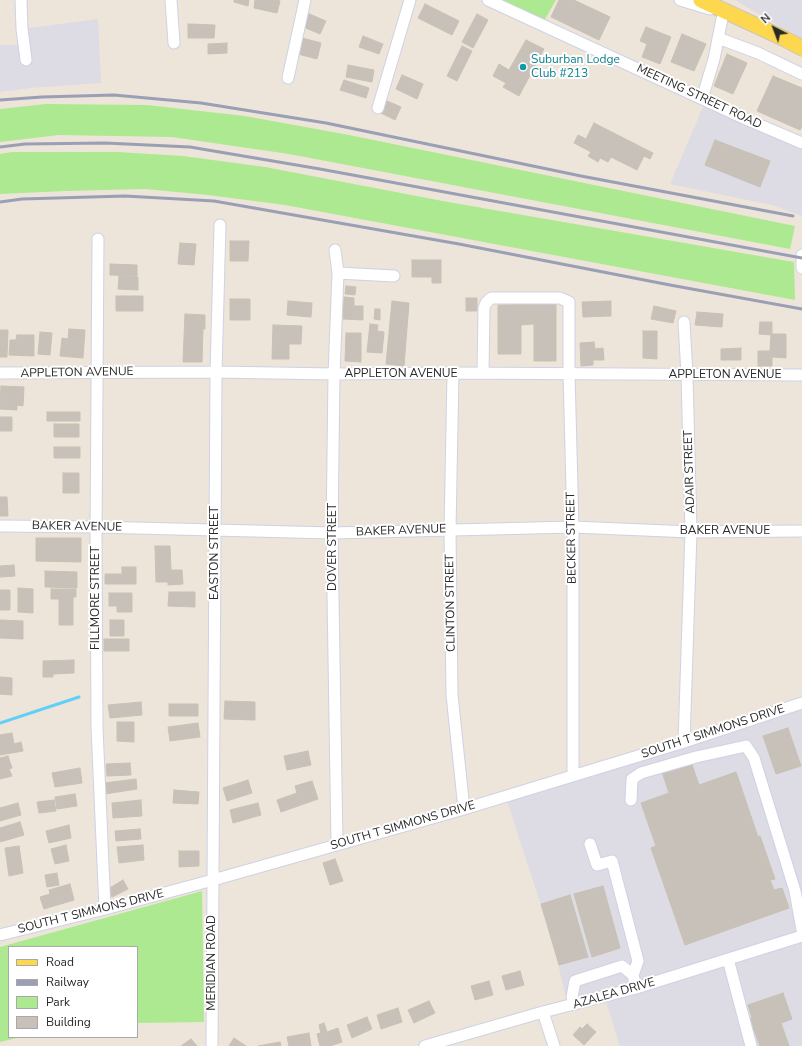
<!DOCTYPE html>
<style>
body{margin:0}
#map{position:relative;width:802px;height:1046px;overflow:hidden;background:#ede5d9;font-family:"Nunito Sans",sans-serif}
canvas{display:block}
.legend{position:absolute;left:8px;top:946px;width:130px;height:92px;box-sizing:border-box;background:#fff;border:1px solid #a9a9a9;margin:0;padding:5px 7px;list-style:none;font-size:12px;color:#292929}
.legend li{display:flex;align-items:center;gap:8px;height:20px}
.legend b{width:20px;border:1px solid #a9a9a9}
.north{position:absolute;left:754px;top:8px;width:40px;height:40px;-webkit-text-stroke:3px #fff;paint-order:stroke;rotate:318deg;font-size:11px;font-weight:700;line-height:16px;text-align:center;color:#292929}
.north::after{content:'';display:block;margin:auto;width:14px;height:18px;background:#292929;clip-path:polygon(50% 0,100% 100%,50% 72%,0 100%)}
</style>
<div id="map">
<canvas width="802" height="1046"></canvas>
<ul class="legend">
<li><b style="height:5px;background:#fdd74e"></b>Road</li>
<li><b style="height:5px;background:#9b9fb5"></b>Railway</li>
<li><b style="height:11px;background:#ade990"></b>Park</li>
<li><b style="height:11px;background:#c8c1b9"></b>Building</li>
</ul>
<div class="north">N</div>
</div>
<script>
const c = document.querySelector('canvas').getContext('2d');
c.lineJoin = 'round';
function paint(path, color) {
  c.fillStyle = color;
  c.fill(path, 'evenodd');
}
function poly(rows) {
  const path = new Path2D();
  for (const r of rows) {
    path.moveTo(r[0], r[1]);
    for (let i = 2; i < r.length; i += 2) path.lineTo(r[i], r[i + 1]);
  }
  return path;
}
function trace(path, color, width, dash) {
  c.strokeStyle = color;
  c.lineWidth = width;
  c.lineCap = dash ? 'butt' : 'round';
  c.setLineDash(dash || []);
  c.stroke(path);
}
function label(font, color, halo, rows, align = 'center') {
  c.font = font + ' "Nunito Sans",sans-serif';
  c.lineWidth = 4;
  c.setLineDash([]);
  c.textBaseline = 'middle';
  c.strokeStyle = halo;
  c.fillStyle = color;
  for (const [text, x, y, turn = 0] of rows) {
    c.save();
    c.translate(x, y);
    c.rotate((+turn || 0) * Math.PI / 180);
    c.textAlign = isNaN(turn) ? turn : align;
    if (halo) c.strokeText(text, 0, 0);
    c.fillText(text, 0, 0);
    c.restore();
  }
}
paint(poly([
 [735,0,802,0,802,39,786,30],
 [98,19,101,83,30,88,0,92,0,45,24,45,22,29],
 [706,100,802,143,802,216,772,205,670,184],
 [802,703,802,1046,620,1046,605,998,568,1007,553,942,508,804,506,796]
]), '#dddbe4');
paint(poly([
 [496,0,556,0,544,21],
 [46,104,147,105,245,116,349,135,795,226,790,249,289,154,172,137,59,135,0,142,0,109],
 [12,152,117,152,183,156,265,167,448,202,794,262,795,300,285,205,208,195,145,189,66,191,0,194,0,154],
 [202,891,204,1022,137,1023,137,947,9,947,9,1037,21,1037,0,1042,0,947]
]), '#ade990');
trace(poly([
 [0,723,79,697]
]), '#62cff9', 3);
const building = poly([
 [234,0,249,0,248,6,234,2,234,0],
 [255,0,274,0,280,1,277,13,254,8,255,0],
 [559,0,574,0,610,17,599,40,551,17,559,0],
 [425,4,459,21,452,35,418,18,425,4],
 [307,13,326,21,320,34,301,26,307,13],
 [477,14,488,20,473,48,462,42,477,14],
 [188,24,215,25,214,38,188,38,188,24],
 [646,27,671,37,660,64,642,57,647,44,640,41,646,27],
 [682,34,706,44,694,71,671,62,682,34],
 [363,36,383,44,379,54,359,47,363,36],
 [302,38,321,43,317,59,298,54,302,38],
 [526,40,544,49,519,96,503,87,506,83,493,76,499,64,509,70,526,40],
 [227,43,227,53,208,54,208,44,227,43],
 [462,46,472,51,457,81,447,76,462,46],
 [727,54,747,63,733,94,714,86,727,54],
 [348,65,374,70,372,82,346,77,348,65],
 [402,75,423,84,417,99,396,89,402,75],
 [773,76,802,88,802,126,800,130,757,111,773,76],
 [344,80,369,88,366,98,340,90,344,80],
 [385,100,401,107,395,120,379,112,385,100],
 [594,123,653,153,650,159,644,156,637,170,611,157,608,162,600,158,598,162,588,156,591,152,574,143,578,135,586,139,594,123],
 [715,140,770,161,760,187,705,165,715,140],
 [230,241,249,241,248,261,230,261,230,241],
 [180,243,196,244,194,265,178,264,180,243],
 [412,260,441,260,441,283,432,283,432,277,412,277,412,260],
 [110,264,137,265,137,276,110,275,110,264],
 [119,276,138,277,138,290,118,289,119,276],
 [346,286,356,287,355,295,345,294,346,286],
 [116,296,143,296,143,311,116,311,116,296],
 [344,297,354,298,354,306,363,306,363,320,343,319,344,297],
 [466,298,477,298,477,311,466,311,466,298],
 [230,299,250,299,250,320,230,320,230,299],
 [288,301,312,303,311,317,287,315,288,301],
 [392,301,409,303,404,366,386,364,392,301],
 [611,301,611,316,583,317,582,302,611,301],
 [556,304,556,361,534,361,534,324,521,325,521,354,498,354,498,305,556,304],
 [654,306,676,311,673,323,651,319,654,306],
 [375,309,380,309,380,320,374,319,375,309],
 [697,312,723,314,722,327,695,325,697,312],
 [185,314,205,315,205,329,203,329,202,362,183,362,185,314],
 [760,322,772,322,772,334,786,334,786,358,772,357,772,366,758,366,758,351,770,351,771,335,759,334,760,322],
 [370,324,378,325,377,331,384,332,382,353,367,352,370,324],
 [273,325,302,326,301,344,289,344,289,359,272,359,273,325],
 [69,329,85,330,83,358,60,356,62,338,68,339,69,329],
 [0,330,8,330,7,357,0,357,0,330],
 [643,331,657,331,657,359,643,358,643,331],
 [40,332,52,333,50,355,38,354,40,332],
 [346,333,361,333,361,362,345,361,346,333],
 [17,335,34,335,34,356,9,355,10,340,16,340,17,335],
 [594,342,595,349,603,348,604,360,593,360,593,365,581,366,580,343,594,342],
 [741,348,741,360,721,360,721,349,741,348],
 [1,386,24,387,23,406,17,405,17,410,0,409,1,386],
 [47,412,80,412,80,421,47,421,47,412],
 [0,417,12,417,12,431,0,431,0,417],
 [54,424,79,424,79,437,54,437,54,424],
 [54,447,80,447,80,458,54,458,54,447],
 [63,473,79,473,79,493,63,493,63,473],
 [0,497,7,497,8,516,0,516,0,497],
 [36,538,81,538,81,562,36,561,36,538],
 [155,546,170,546,171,570,182,570,183,584,168,585,168,582,156,582,155,546],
 [14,565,15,576,0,577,0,566,14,565],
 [122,567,136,567,136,584,105,584,105,574,122,574,122,567],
 [45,571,77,572,77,588,45,587,45,571],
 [18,588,33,589,33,613,18,612,18,588],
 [51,589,76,589,76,597,73,597,73,625,59,625,59,599,51,599,51,589],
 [0,590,10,590,10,610,0,610,0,590],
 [169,592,195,592,195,607,168,606,169,592],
 [109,593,132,593,132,612,117,612,117,606,109,606,109,593],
 [0,620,23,621,23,639,0,638,0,620],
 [110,620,124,620,124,636,110,636,110,620],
 [104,639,129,639,129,651,104,651,104,639],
 [74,660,74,673,53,674,53,677,43,677,43,661,74,660],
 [0,677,12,678,12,695,0,694,0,677],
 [225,701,255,702,255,720,224,719,225,701],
 [141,702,142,715,110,718,108,705,141,702],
 [169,704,198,704,198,716,169,716,169,704],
 [117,722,134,722,134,742,117,741,117,722],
 [198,723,200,737,170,741,168,727,198,723],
 [788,728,801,766,776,774,763,736,788,728],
 [12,733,14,744,21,742,23,751,0,755,0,735,12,733],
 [308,751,311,765,287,770,284,756,308,751],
 [8,756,12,768,9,769,12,776,0,779,0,758,8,756],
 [691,762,699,785,736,772,758,837,760,836,775,879,770,880,774,890,782,888,789,908,685,945,651,848,656,846,641,803,669,793,662,772,691,762],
 [130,763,131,775,107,776,106,764,130,763],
 [80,768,82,783,55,787,52,773,80,768],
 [136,779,137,789,105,794,104,783,136,779],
 [248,780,252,793,227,801,223,788,248,780],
 [312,781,318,799,281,812,277,800,297,793,295,786,312,781],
 [174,790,199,792,198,804,173,803,174,790],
 [75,794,77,806,57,809,55,797,75,794],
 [54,800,56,811,39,813,37,802,54,800],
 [141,800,142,816,113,818,112,803,141,800],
 [18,803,21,815,0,821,0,808,18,803],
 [258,803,261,815,233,823,230,810,258,803],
 [20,822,24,835,0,842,0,828,20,822],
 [69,825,71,838,49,843,46,831,69,825],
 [140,829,141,839,116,841,115,831,140,829],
 [66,845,69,861,55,864,51,849,66,845],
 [143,845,144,860,119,863,117,847,143,845],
 [19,846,23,873,9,876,5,848,19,846],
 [179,851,199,851,199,866,179,867,179,851],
 [335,859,343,881,330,885,323,863,335,859],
 [57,873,59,885,47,887,45,875,57,873],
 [123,880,128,889,112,897,108,889,123,880],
 [70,884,74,900,44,909,40,897,50,894,49,890,70,884],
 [603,886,620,948,592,957,574,894,603,886],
 [570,895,588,957,559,965,541,904,570,895],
 [520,971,524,985,506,990,502,976,520,971],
 [489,981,493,995,475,1000,471,986,489,981],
 [783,993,792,1019,781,1023,789,1046,760,1046,750,1019,752,1018,748,1005,783,993],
 [429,1001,435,1013,414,1023,408,1010,429,1001],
 [398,1008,402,1022,381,1029,377,1015,398,1008],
 [367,1017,372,1029,352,1038,347,1025,367,1017],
 [324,1023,327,1032,338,1028,342,1042,330,1046,320,1046,317,1034,321,1033,319,1025,324,1023],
 [587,1024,596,1032,584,1045,573,1035,580,1027,582,1029,587,1024],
 [309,1033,311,1046,289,1046,287,1037,309,1033],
 [234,1038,246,1046,229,1046,234,1038],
 [191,1039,197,1046,181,1046,191,1039],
 [280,1042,281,1046,258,1046,280,1042]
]);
paint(building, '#c8c1b9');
trace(building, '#c8c1b3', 1);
const minor = poly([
 [21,0,22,29,26,60],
 [171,0,174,43],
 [488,0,748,120,802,143],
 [680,0,710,9],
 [718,38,758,53,802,74],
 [288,78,305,0],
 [702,99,714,59,723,14],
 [378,108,410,0],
 [98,239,96,536,97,728,105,909],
 [335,250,338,273,334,374,332,533,337,845],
 [802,255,802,268],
 [338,273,394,276],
 [0,373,216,372,334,374,453,373,802,375],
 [453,373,450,530,452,695,464,809],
 [483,373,484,308,486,303,491,298,560,298,569,302,569,373,573,527,573,775],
 [0,526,96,527,332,533,573,527,691,532,802,531],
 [684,742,691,532,687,375,684,322],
 [631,800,632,779,641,773,696,757,746,746,754,758,795,891,802,930],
 [590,844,597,865,612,861,638,961,633,975,636,988],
 [0,935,105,909,213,880,464,809,684,742,802,703],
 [728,959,751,1046],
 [575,1004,572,997,575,981,622,966,633,975],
 [543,1012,554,1046],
 [212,1046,216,372,220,225],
 [425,1046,543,1012,636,988,802,936]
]);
const major = poly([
 [701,0,783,38,802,48]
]);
trace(minor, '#ced2e4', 13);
trace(major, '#c7c7c7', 17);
trace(minor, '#fff', 11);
trace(major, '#fdd74e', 15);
trace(poly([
 [0,100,42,97,114,95,201,103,326,123,581,176,793,216],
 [0,147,25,144,105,143,190,147,320,169,802,258],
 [0,202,22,199,125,196,214,201,459,244,670,285,802,309]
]), '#9b9fb5', 3);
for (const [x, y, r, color] of [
 [523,67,4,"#0f9aa8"]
]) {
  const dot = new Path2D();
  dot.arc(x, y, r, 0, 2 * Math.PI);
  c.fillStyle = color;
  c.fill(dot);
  trace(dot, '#fff', 1.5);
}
label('12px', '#0d838f', '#fff', [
 ["Suburban Lodge",531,60],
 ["Club #213",531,74]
], 'left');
label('12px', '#292929', '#fff', [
 ["MEETING STREET ROAD",699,97,25],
 ["APPLETON AVENUE",77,373,-1],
 ["APPLETON AVENUE",401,374],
 ["APPLETON AVENUE",725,375],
 ["ADAIR STREET",690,472,-92],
 ["BAKER AVENUE",77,527,1],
 ["BAKER AVENUE",401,531,-2],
 ["BAKER AVENUE",725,531],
 ["BECKER STREET",572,538,-91],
 ["DOVER STREET",333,547,-90],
 ["EASTON STREET",215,553,-90],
 ["FILLMORE STREET",96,598,-90],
 ["CLINTON STREET",451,603,-91],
 ["SOUTH T SIMMONS DRIVE",713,732,-18],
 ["SOUTH T SIMMONS DRIVE",403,826,-16],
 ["SOUTH T SIMMONS DRIVE",91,912,-14],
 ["MERIDIAN ROAD",212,963,-90],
 ["AZALEA DRIVE",614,994,-16]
]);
</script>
